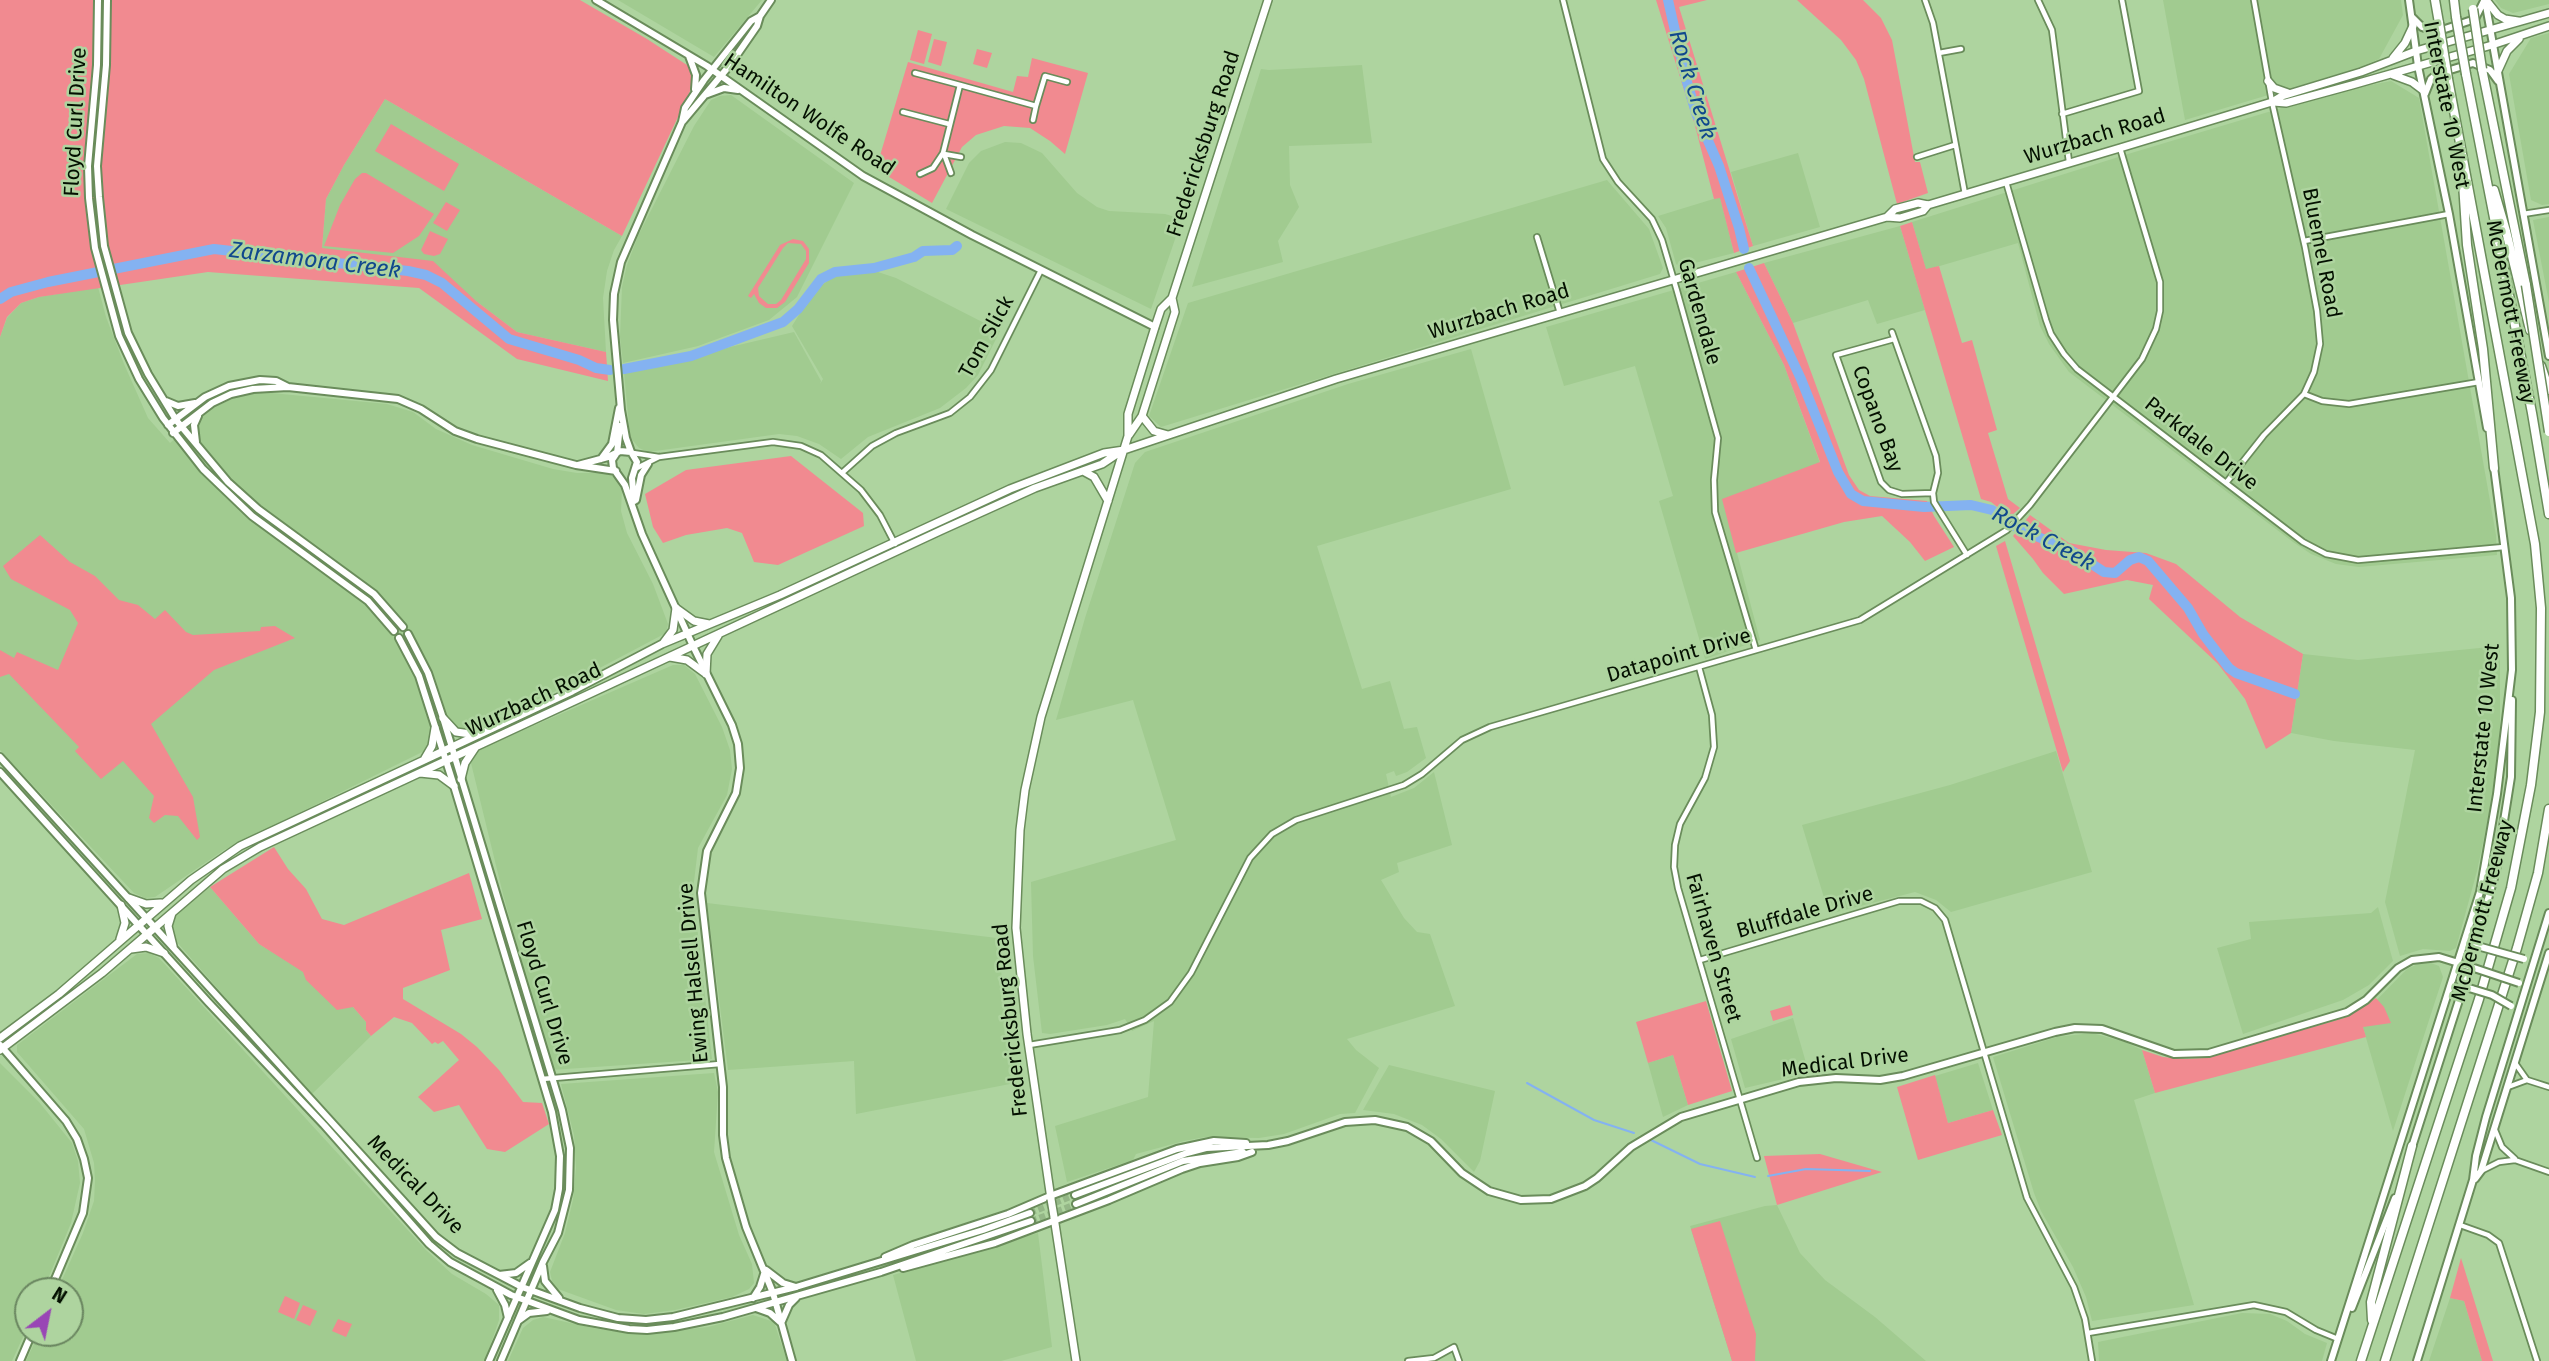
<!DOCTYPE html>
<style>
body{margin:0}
#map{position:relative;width:2549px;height:1361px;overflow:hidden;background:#aed49f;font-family:"Fira Sans",sans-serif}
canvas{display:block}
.north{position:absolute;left:14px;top:1277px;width:70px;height:70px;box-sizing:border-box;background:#aed49f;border:2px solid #6a8660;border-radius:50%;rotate:32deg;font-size:19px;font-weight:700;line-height:28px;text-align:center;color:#041001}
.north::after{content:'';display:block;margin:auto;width:24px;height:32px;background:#9946b5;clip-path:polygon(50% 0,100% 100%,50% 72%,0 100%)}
</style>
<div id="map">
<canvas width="2549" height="1361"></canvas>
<div class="north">N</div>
</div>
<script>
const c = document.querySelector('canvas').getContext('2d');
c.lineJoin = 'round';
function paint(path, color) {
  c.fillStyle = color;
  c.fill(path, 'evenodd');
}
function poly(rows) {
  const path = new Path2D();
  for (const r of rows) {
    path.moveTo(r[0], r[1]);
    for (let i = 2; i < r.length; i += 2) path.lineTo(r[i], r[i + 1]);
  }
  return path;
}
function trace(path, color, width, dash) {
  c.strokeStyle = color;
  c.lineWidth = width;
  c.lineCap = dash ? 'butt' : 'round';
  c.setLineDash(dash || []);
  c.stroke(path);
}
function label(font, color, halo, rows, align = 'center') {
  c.font = font + ' "Fira Sans",sans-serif';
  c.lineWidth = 5;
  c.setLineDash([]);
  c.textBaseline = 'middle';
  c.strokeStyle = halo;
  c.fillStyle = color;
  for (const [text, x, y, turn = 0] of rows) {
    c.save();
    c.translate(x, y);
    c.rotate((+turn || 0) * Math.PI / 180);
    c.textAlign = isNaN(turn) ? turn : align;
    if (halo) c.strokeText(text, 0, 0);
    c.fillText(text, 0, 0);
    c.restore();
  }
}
paint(poly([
 [618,0,762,0,714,57],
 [2163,0,2401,0,2403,15,2379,59,2358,68,2185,120],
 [2495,0,2549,0,2549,4,2513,13,2501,8],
 [2549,33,2549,204,2542,205,2531,200,2509,74,2531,38],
 [1362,65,1372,143,1289,146,1290,185,1299,207,1278,241,1283,262,1192,287,1261,69,1269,70],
 [2391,81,2419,98,2496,535,2497,555,2359,567,2336,564,2311,554,2293,542,2069,372,2049,344,2040,326,2018,243,1926,270,1912,222,2128,154,2335,92],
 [731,95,854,183,797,297,769,320,698,346,623,363,620,337,622,287,627,265,638,236,694,126,711,100,720,96],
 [385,99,622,236,614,250,607,271,603,298,606,352,517,332,476,301,322,248,326,199,344,165],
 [1005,142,1021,143,1042,153,1077,193,1097,207,1109,211,1165,214,1182,219,1151,309,946,209,969,163,981,151],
 [1798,153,1820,227,1753,246,1731,172],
 [1607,180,1649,229,1663,268,1660,274,1161,427,1149,416,1188,303],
 [1720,197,1734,253,1679,267,1676,264,1666,228,1658,216],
 [2549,217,2549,302,2533,220],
 [1900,226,1925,310,1877,324,1868,300,1793,323,1764,263],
 [878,272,896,278,1000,331,978,375,966,388,940,408,868,437,841,459,819,444,797,436,779,434,648,452,639,448,630,437,624,372,794,332,821,381,820,384,823,379,792,326,814,291,834,276],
 [1736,272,1784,365,1820,463,1723,500,1760,640,1705,659,1659,501,1673,496,1635,366,1564,386,1546,327],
 [98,287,106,317,124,364,148,418,170,443,214,407,239,396,261,392,387,404,413,412,436,429,472,445,553,469,577,473,604,473,615,477,622,489,621,511,627,533,653,584,668,624,666,633,558,690,513,711,493,717,224,850,155,897,145,898,134,893,0,750,0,337,7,318,21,303,39,297],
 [1471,349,1511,489,1317,546,1362,689,1390,681,1404,729,1417,727,1426,758,1407,772,1396,776,1394,771,1386,774,1391,797,1414,788,1434,772,1452,845,1397,863,1399,872,1381,880,1404,918,1417,932,1430,934,1455,1006,1347,1039,1356,1050,1379,1068,1355,1113,1340,1114,1284,1134,1259,1138,1205,1137,1184,1141,1136,1154,1133,1160,1067,1182,1055,1126,1148,1097,1154,1021,1132,1031,1125,1019,1107,1025,1050,1034,1042,1033,1033,956,1031,882,1176,840,1133,700,1056,720,1085,618,1135,463,1145,452,1348,384],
 [2500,646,2500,737,2489,814,2477,871,2456,948,2450,951,2423,949,2400,956,2385,902,2415,750,2334,741,2291,733,2303,654,2358,660],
 [673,665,684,665,695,674,722,727,730,750,732,769,727,795,698,848,693,890,712,1059,551,1070,503,894,471,763,478,750],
 [2056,751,2092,872,1951,912,1936,900,1915,892,1829,914,1802,825,1950,785],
 [210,887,259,944,297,967,353,1007,366,1022,366,1030,371,1036,311,1095,175,940,170,925,175,914],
 [707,903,997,938,1015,1083,856,1114,854,1061,728,1070],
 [2378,907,2393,961,2369,985,2343,1000,2243,1034,2217,948,2251,939,2249,922,2371,913],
 [149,953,159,958,426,1250,452,1274,486,1294,499,1305,499,1320,485,1361,26,1361,39,1333,70,1333,70,1291,57,1291,83,1233,94,1201,95,1181,94,1163,84,1129,17,1052,17,1045,137,954],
 [2431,963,2439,966,2443,977,2393,1131,2360,1017,2407,969,2418,964],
 [1793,1018,1809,1073,1745,1088,1731,1039],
 [2092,1033,2125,1042,2142,1050,2155,1093,2134,1100,2194,1305,2092,1321,2086,1297,2073,1267,2041,1211,2034,1193,1993,1057,2057,1037],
 [1673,1055,1688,1105,1663,1117,1648,1063],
 [0,1063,39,1102,72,1143,78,1161,80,1183,71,1223,43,1291,28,1291,28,1326,12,1361,0,1361],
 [1978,1063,1993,1110,1948,1123,1935,1076],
 [1389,1065,1495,1091,1480,1161,1474,1172,1441,1139,1422,1125,1394,1114,1363,1110],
 [714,1073,718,1092,714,1152,739,1235,752,1264,754,1283,749,1289,732,1297,675,1310,644,1314,616,1310,558,1289,552,1281,550,1272,565,1233,573,1200,576,1168,574,1135,561,1084],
 [1777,1205,1800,1253,1825,1280,1875,1317,1926,1361,1732,1361,1690,1226,1765,1206],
 [1038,1233,1052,1347,1001,1361,916,1361,893,1275],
 [2450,1298,2464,1301,2482,1361,2429,1361],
 [2242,1313,2270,1314,2287,1321,2305,1334,2327,1343,2322,1361,2099,1361,2098,1342],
 [753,1315,774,1322,787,1361,508,1361,523,1328,533,1320,543,1317,598,1329,644,1334,708,1327]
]), '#a1cb90');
paint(poly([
 [0,0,580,0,647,39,687,65,693,75,693,85,622,236,385,99,344,165,326,199,322,248,433,261,476,301,517,332,606,352,608,381,517,359,419,288,208,272,39,297,21,303,7,317,0,337],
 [1656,0,1707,0,1679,7,1753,246,1734,253,1720,198,1714,199,1694,122],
 [1797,0,1863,0,1881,18,1892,40,1915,162,1920,162,1928,193,1897,204,1864,79,1856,60,1841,40],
 [918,30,932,34,924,64,910,60],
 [934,39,947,42,941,66,928,62],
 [977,49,992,53,987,68,973,64],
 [1032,58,1088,73,1065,154,1050,141,1030,128,1004,126,976,135,962,147,932,203,876,169,908,62,1013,92,1017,76,1028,77],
 [391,124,459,164,444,191,375,151],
 [362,173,366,173,434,214,419,236,393,253,324,246,340,205,355,179],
 [446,202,460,210,447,231,433,223],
 [1912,222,1926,269,1939,266,1962,343,1972,340,1997,430,1988,433,2008,499,2020,508,2010,517,1991,502,1981,499,1900,226],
 [430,231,448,239,440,254,434,256,424,254,421,250],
 [793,239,803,241,809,249,809,263,785,302,777,308,766,308,759,303,754,294,751,298,748,296,780,245],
 [788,243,801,244,806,251,806,259,781,300,776,304,768,304,759,296,758,288,783,248],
 [1764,263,1793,323,1849,475,1859,490,1870,496,1927,501,1934,516,1954,547,1925,561,1910,542,1882,516,1844,522,1736,553,1722,499,1820,462,1784,365,1736,272],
 [791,456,863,513,864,526,778,565,754,562,742,533,727,528,686,535,663,543,653,527,645,494,686,470],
 [2030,515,2069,543,2106,550,2146,553,2176,564,2240,617,2303,654,2291,733,2266,749,2245,699,2218,664,2149,599,2153,585,2127,580,2064,594,2043,573,2033,559,2013,536],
 [40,535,70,562,95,576,119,600,138,605,155,619,165,610,186,632,193,635,260,631,261,627,275,626,295,638,214,670,151,724,193,797,200,837,197,840,178,816,165,815,154,823,149,818,154,796,123,761,101,779,75,751,79,747,9,674,0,677,0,650,14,658,17,652,58,670,78,623,70,610,11,579,3,566],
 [2005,541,2070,761,2063,772,1996,546],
 [274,847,288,869,306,889,322,919,344,925,469,873,482,919,441,930,450,970,403,988,403,999,461,1034,477,1047,499,1070,523,1102,542,1103,549,1124,505,1152,487,1149,459,1105,434,1112,418,1097,459,1060,443,1041,438,1044,435,1042,432,1044,412,1023,394,1017,371,1036,366,1030,366,1022,353,1007,337,1010,306,980,303,972,259,944,210,887],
 [2376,998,2384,1007,2391,1023,2363,1027,2366,1037,2155,1093,2142,1050,2163,1057,2185,1059,2205,1058,2344,1018],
 [1706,1001,1732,1091,1688,1105,1673,1055,1648,1063,1636,1022],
 [1790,1005,1793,1015,1773,1021,1770,1011],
 [1935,1075,1948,1123,1993,1110,2002,1135,1918,1160,1897,1087],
 [1820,1154,1882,1172,1777,1205,1764,1156],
 [1720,1221,1756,1334,1755,1361,1732,1361,1691,1229],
 [2461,1258,2493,1361,2482,1361,2464,1301,2450,1298],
 [285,1296,300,1303,294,1319,278,1312],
 [303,1305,317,1311,310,1326,296,1320],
 [338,1319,352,1324,346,1337,332,1331]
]), '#f18a90');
trace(poly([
 [1527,1083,1594,1120,1634,1133],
 [1651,1140,1700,1164,1755,1177],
 [1768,1176,1806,1169,1870,1171]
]), '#84b2f1', 2);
trace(poly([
 [1668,0,1685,75,1696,113,1719,166,1739,228,1744,249],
 [1749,268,1801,379,1838,472,1851,494,1863,501,1924,507,1971,505,1992,510,2019,529,2072,551,2104,572,2115,573,2130,560,2139,557,2148,561,2188,608,2203,634,2229,668,2236,673,2295,694],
 [0,299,11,292,48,282,214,249,408,271,426,275,442,283,509,339,579,360,596,368,610,370],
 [624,369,691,356,783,322,798,309,821,279,835,272,874,268,914,257,923,251,952,250,957,246]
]), '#84b2f1', 10);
trace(poly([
 [1030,1213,1075,1195],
 [1031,1221,1076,1204]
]), '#94b787', 6, [6, 3]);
const street = poly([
 [1563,0,1603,159,1618,182,1652,219,1662,240,1677,291,1718,438,1714,480,1715,512,1756,650],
 [1925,0,1933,23,1965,194],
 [2038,0,2052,30,2069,162],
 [1939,53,1961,49],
 [915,73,960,85,943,153,933,168,920,174],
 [960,85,1036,106,1045,76,1067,82],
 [903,112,949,124],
 [2062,114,2139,91,2122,0],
 [1033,120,1036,106],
 [944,154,951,173],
 [944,154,961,157],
 [1917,157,1955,145],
 [2006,182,2046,320,2051,334,2064,354,2077,369,2303,542,2326,554,2358,560,2504,547],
 [2523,214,2549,210],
 [1537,237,1560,313],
 [2304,241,2449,214],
 [1892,332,1936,456,1938,473,1933,493,1934,502,1967,555],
 [1894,339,1836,355,1881,482,1889,490,1902,494,1933,493],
 [2304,394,2322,401,2349,404,2479,382],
 [633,453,659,457,773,442,801,446,821,455,861,490,880,515,895,544],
 [635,469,659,457],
 [843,472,872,446,896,433,950,413,970,397,991,370,1041,270],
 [2226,483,2264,435,2304,394,2314,372,2320,344,2317,311,2305,247,2272,102,2254,0],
 [1699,667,1712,715,1714,747,1705,778,1680,824,1675,845,1674,867,1678,888,1757,1158],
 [1700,960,1899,901,1921,901,1935,908,1945,920,2027,1198,2074,1287,2085,1319,2092,1361],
 [1029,1045,1120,1030,1145,1020,1170,1002,1191,973,1250,858,1272,834,1296,820,1404,785,1422,774,1462,740,1490,727,1860,620,2007,530,2030,505,2142,359,2156,329,2160,311,2160,282,2120,148],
 [542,1079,720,1064],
 [2527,1080,2549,1087],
 [2508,1087,2527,1080,2515,1063],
 [2495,1130,2502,1147,2515,1159],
 [2481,1171,2499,1162,2515,1160,2549,1172],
 [2460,1225,2488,1235,2499,1243,2537,1361],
 [2088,1333,2254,1305,2286,1312,2316,1330,2338,1339],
 [1408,1361,1434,1358,1454,1347,1459,1361]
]);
const secondary = poly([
 [98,0,97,65,88,166,89,198,95,248,119,336,139,379,163,418,203,469,252,516,368,601,394,631],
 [107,0,106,65,97,166,99,197,104,246,128,333,148,374,176,420,228,482,258,509,374,594,403,627],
 [596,0,707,66,863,176,972,235,1155,327],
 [2409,0,2418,66,2449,214,2487,428],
 [2485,0,2549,356],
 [2412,17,2422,27,2436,32,2475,19,2484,1],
 [689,56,696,75,695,89],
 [2425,94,2431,79,2437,74,2473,63,2490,70,2498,81],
 [705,95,724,88,738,90],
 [683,121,730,65,757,26,760,16,771,0],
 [166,401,178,406,195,403],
 [168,425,205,397,229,386,260,380,276,381,288,387],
 [173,433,212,403,231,394,253,389,288,387,398,399,421,409,455,431,477,439,576,465,616,471],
 [196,442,194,425,198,416],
 [631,452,626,438,621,410,613,320,614,294,621,262,682,122,685,108,704,80,751,21,760,16],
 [617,453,620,426],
 [616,454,612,460,613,468,625,485,642,534,693,646,732,725,738,744,740,768,736,793,707,851,701,893,723,1087,723,1135,726,1158,746,1227,773,1293,792,1361],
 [601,459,612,444,619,408],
 [578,465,608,457,620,451,631,452,637,462,632,478,634,501],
 [636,500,641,475,648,464],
 [408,634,428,673,443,718,562,1110,570,1148,569,1190,558,1233,543,1262,501,1361],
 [399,638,419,676,454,786,552,1112,560,1156,559,1189,555,1210,489,1361],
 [0,757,436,1237,457,1253,522,1287,580,1308,618,1318,646,1320,673,1317,796,1287,983,1230,1030,1213],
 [0,772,208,1002,324,1125,429,1244,450,1262,511,1295,579,1320,629,1329,647,1330,674,1327,723,1317,881,1272,1031,1221],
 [0,1045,66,1121,77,1139,84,1159,88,1178,83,1213,50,1291],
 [2412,1147,2460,997,2496,871,2511,777,2512,700],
 [2475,1179,2481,1171,2549,953],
 [1075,1195,1187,1153,1206,1148,1268,1145,1288,1141,1345,1122,1375,1120,1407,1127,1431,1141,1462,1173,1489,1191,1521,1200,1551,1199,1585,1186,1597,1178,1631,1147,1681,1117,1799,1082,1836,1078,1880,1080,1903,1076,2055,1032,2075,1028,2102,1029,2174,1054,2209,1053,2347,1012,2366,1000,2398,968,2412,960,2439,957,2465,965],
 [1076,1204,1183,1161,1243,1152],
 [885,1257,913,1245,1008,1214,1050,1196,1177,1149,1214,1141,1246,1143],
 [543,1266,545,1281,559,1298],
 [903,1268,995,1243,1109,1200,1182,1169,1200,1163,1238,1157,1252,1152],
 [766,1270,783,1283,796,1287],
 [499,1275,516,1273,530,1263],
 [497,1290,505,1305,508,1318],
 [753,1298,760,1287,765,1271],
 [756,1308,770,1313,780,1322],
 [2352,1308,2395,1198],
 [518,1321,529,1313,547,1311],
 [782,1321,789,1305,796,1298],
 [20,1361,32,1333],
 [2331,1361,2480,892,2497,794,2512,670,2511,598,2494,467],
 [2417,1361,2473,1180,2476,1156,2486,1117,2549,913]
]);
const primary = poly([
 [2486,0,2498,15,2505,19,2518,21],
 [2393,58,2405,43,2413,26],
 [2497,73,2507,51,2519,39],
 [2393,75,2412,82,2424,91],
 [2268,81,2274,88,2288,93],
 [2273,102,2286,103,2352,85,2492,45,2549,26],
 [1887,217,1895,209,1918,203,1928,205,2120,148,2272,102,2282,96,2361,72,2416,51,2549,13],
 [1142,416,1154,431,1168,435],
 [1129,435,1142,416,1175,312,1172,298],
 [1083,471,1094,477,1108,501],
 [676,608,694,621,709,624],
 [664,642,673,630,676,608],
 [670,657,687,660,706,674],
 [706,674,707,654,718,636],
 [443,718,456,732,478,735],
 [425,758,432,746,435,728],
 [420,773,439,775,454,786],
 [461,779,465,763,475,748],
 [129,898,146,904,161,903],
 [172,913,168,926,173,946],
 [120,939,125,923,121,905],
 [131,949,146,947,164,953],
 [0,1038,59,994,191,880,240,846,572,691,662,644,780,595,1010,489,1104,453,1124,450,1336,379,1887,217,1900,218,1910,215,1923,211,1928,205],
 [0,1050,102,973,223,869,260,847,942,530,1035,488,1102,464,1120,452],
 [1051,1199,1027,1034,1016,928,1020,830,1025,790,1041,717,1128,436,1128,414,1155,327,1161,309,1172,298,1268,0],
 [1054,1217,1076,1361]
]);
const highway = poly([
 [2435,0,2439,23],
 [2454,0,2456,17],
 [2482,69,2526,285],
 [2466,74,2532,413,2549,514],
 [2463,183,2467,245,2483,349,2494,468],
 [2494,190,2506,231,2530,330],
 [2541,366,2549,390],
 [2372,1320,2371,1302,2412,1146],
 [2361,1361,2479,999,2511,888,2531,785,2540,712,2541,608,2535,544,2448,79],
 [2385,1361,2517,948,2538,873,2549,809]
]);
trace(street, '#6a8c5b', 8);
trace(secondary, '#6a8c5b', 10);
trace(primary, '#6a8c5b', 10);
trace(highway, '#6a8c5b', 11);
trace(street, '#fff', 4.5);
trace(secondary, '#fff', 6);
trace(primary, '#fff', 7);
trace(highway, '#fff', 8);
const secondaryBridge = poly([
 [2471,939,2481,947,2524,959],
 [2465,965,2519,983],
 [2454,987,2469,988,2492,995,2511,1006]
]);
const primaryBridge = poly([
 [1051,1199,1054,1217]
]);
const highwayBridge = poly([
 [2473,9,2482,69],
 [2456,17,2466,74],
 [2439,23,2448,79],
 [2526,285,2549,432]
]);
trace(secondaryBridge, '#6a8c5b', 10, []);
trace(primaryBridge, '#6a8c5b', 10, []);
trace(highwayBridge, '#6a8c5b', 11, []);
trace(secondaryBridge, '#fff', 6);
trace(primaryBridge, '#fff', 7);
trace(highwayBridge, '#fff', 8);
label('21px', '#041001', '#aed49f', [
 ["Interstate 10 West",2446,105,79],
 ["Hamilton Wolfe Road",809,115,34],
 ["Floyd Curl Drive",76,122,-87],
 ["Wurzbach Road",2095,137,-17],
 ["Fredericksburg Road",1204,144,-72],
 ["Bluemel Road",2321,253,79],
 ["Wurzbach Road",1499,312,-17],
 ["Gardendale",1699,312,74],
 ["McDermott Freeway",2510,312,79],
 ["Tom Slick",987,337,-61],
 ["Copano Bay",1877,419,70],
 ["Parkdale Drive",2201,444,38],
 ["Datapoint Drive",1679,656,-16],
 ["Wurzbach Road",534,700,-25],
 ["Interstate 10 West",2484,728,-84],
 ["McDermott Freeway",2483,911,-75],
 ["Bluffdale Drive",1805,913,-16],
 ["Fairhaven Street",1713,948,74],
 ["Ewing Halsell Drive",694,973,-95],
 ["Floyd Curl Drive",544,993,73],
 ["Fredericksburg Road",1011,1020,-96],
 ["Medical Drive",1845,1063,-7],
 ["Medical Drive",415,1185,46]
]);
label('italic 23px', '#10488d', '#aed49f', [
 ["Rock Creek",1692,85,73],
 ["Zarzamora Creek",315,261,7],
 ["Rock Creek",2043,539,28]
]);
</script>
